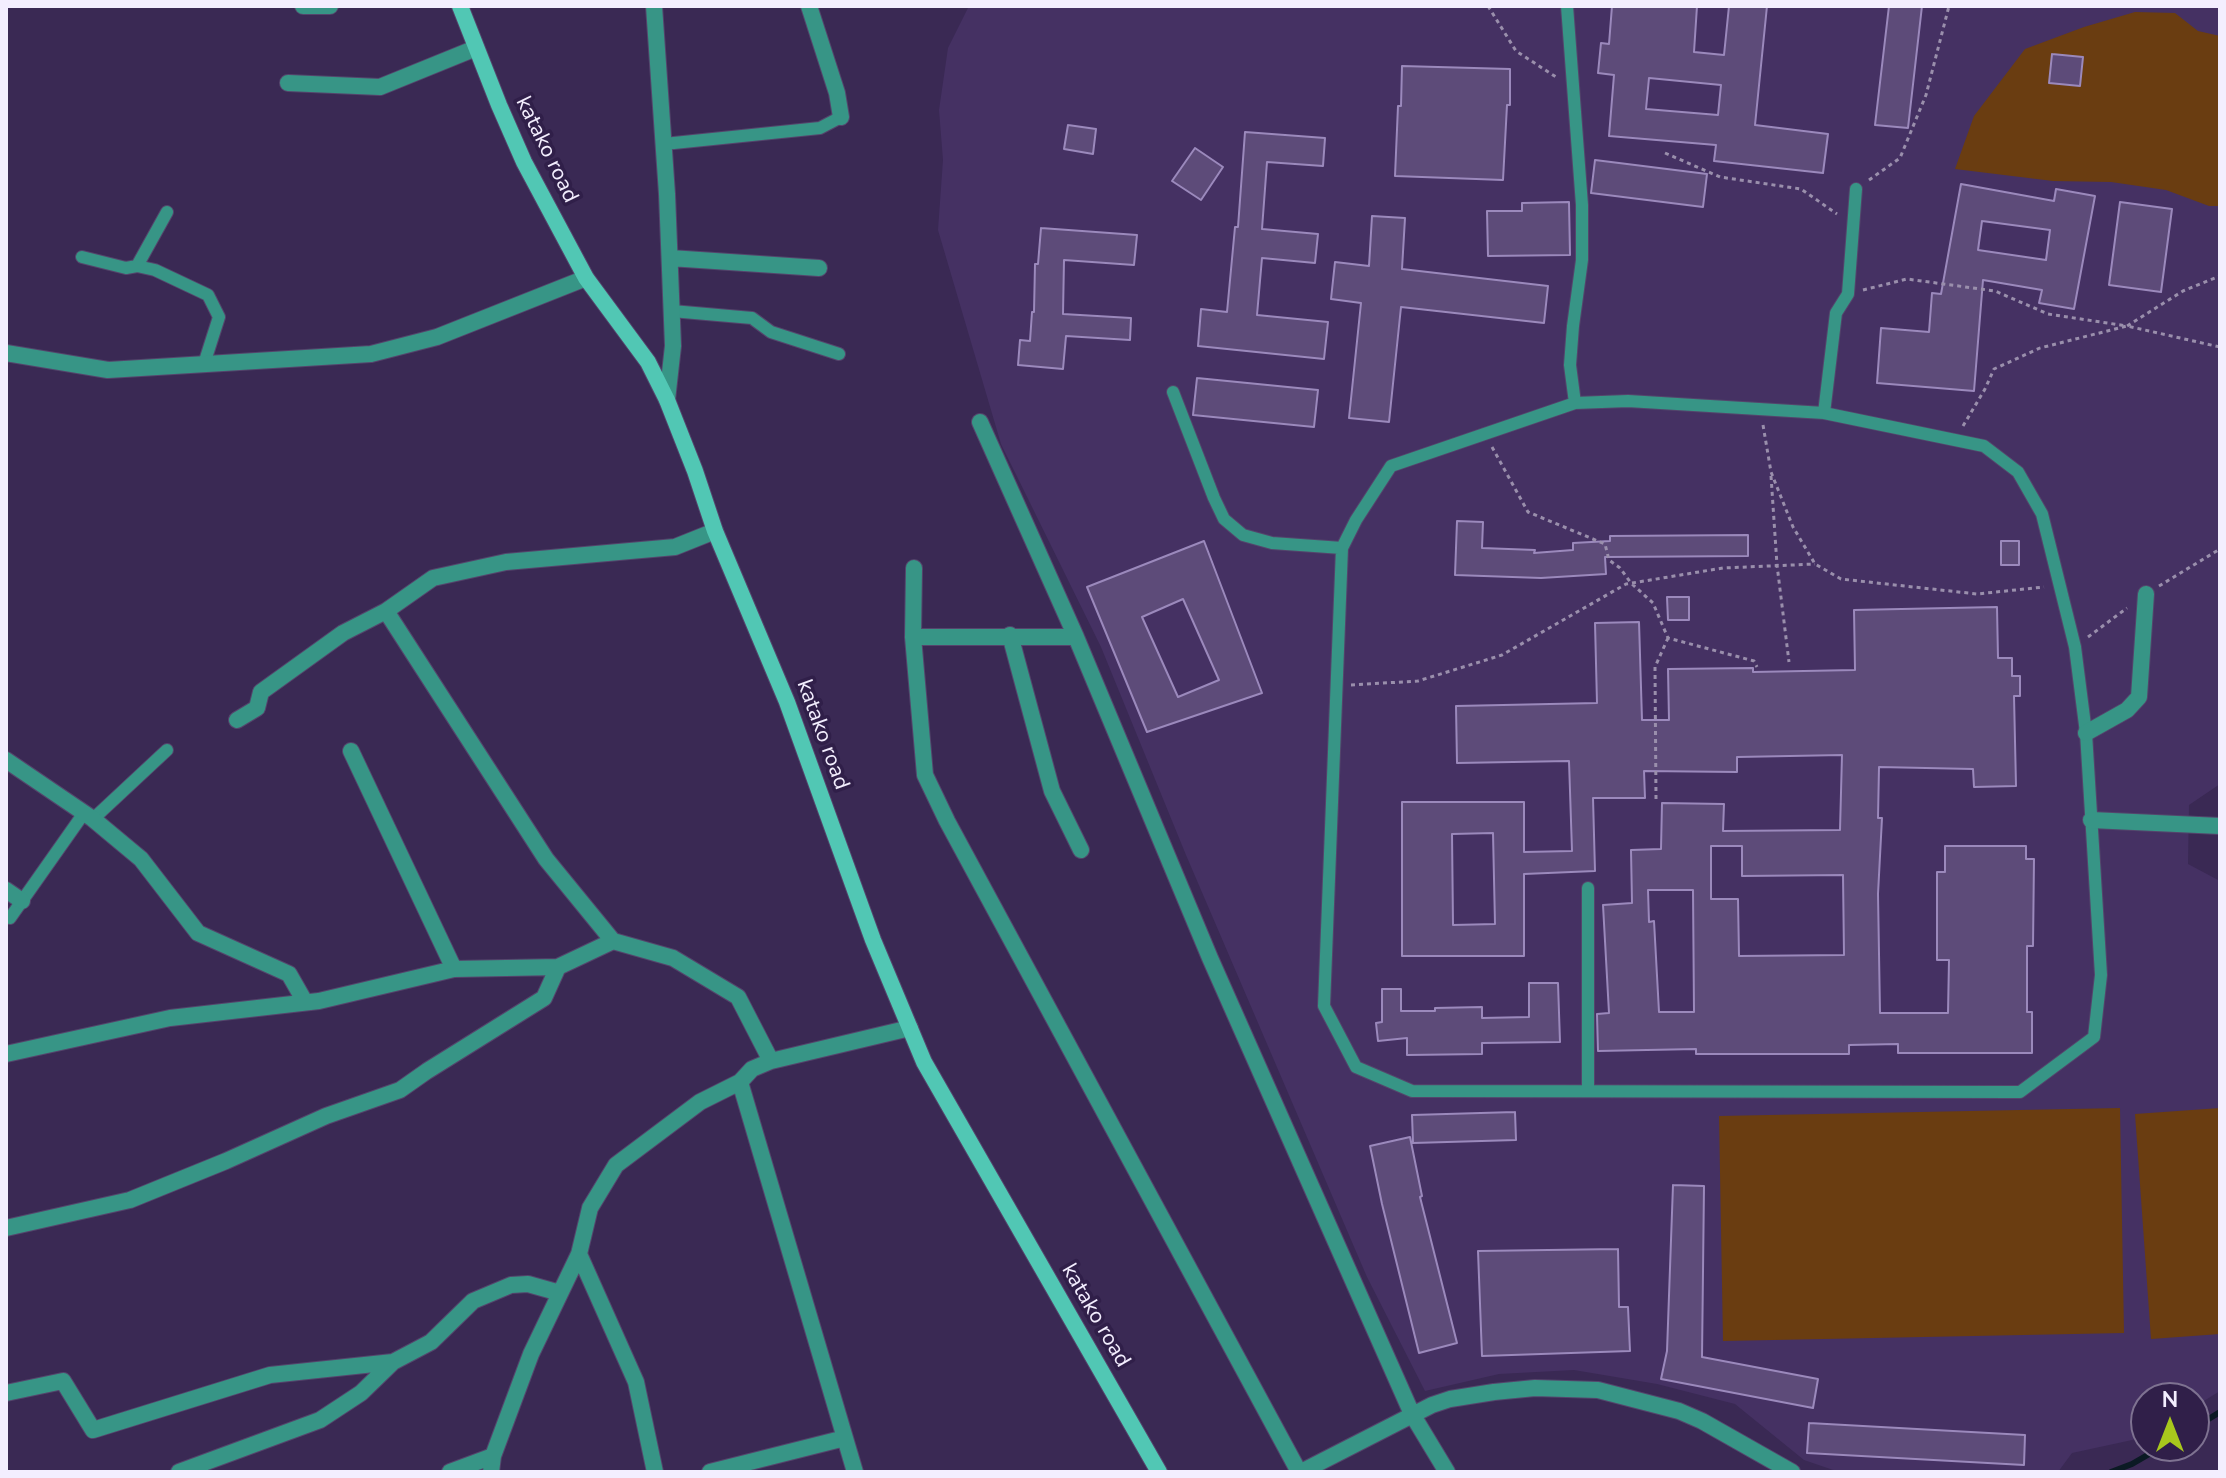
<!DOCTYPE html>
<style>
body{margin:0}
#map{position:relative;width:2226px;height:1478px;overflow:hidden;background:#3a2954;font-family:"Nunito Sans",sans-serif}
canvas{display:block}
.frame{position:absolute;inset:0;border:8px solid #f3eefe;pointer-events:none}
.north{position:absolute;left:2130px;top:1382px;width:80px;height:80px;box-sizing:border-box;background:#301f49;border:2px solid #7e7291;border-radius:50%;rotate:0deg;font-size:22px;font-weight:700;line-height:32px;text-align:center;color:#f3eefe}
.north::after{content:'';display:block;margin:auto;width:28px;height:36px;background:#a8c71d;clip-path:polygon(50% 0,100% 100%,50% 72%,0 100%)}
</style>
<div id="map">
<canvas width="2226" height="1478"></canvas>
<div class="frame"></div>
<div class="north">N</div>
</div>
<script>
const c = document.querySelector('canvas').getContext('2d');
c.lineJoin = 'round';
function paint(path, color) {
  c.fillStyle = color;
  c.fill(path, 'evenodd');
}
function poly(rows) {
  const path = new Path2D();
  for (const r of rows) {
    path.moveTo(r[0], r[1]);
    for (let i = 2; i < r.length; i += 2) path.lineTo(r[i], r[i + 1]);
  }
  return path;
}
function trace(path, color, width, dash) {
  c.strokeStyle = color;
  c.lineWidth = width;
  c.lineCap = dash ? 'butt' : 'round';
  c.setLineDash(dash || []);
  c.stroke(path);
}
function label(font, color, halo, rows, align = 'center') {
  c.font = font + ' "Nunito Sans",sans-serif';
  c.lineWidth = 7;
  c.setLineDash([]);
  c.textBaseline = 'middle';
  c.strokeStyle = halo;
  c.fillStyle = color;
  for (const [text, x, y, turn = 0] of rows) {
    c.save();
    c.translate(x, y);
    c.rotate((+turn || 0) * Math.PI / 180);
    c.textAlign = isNaN(turn) ? turn : align;
    if (halo) c.strokeText(text, 0, 0);
    c.fillText(text, 0, 0);
    c.restore();
  }
}
paint(poly([
 [969,6,2220,6,2220,784,2189,805,2188,864,2220,881,2220,1391,2194,1407,2194,1398,2146,1398,2146,1437,2072,1453,2058,1472,1839,1472,1804,1460,1735,1404,1657,1384,1574,1370,1499,1374,1425,1391,1367,1277,1186,855,1101,647,1001,444,938,230,943,160,939,110,948,48]
]), '#453163');
paint(poly([
 [2135,12,2175,13,2198,31,2220,36,2220,206,2209,206,2166,190,2111,182,2053,181,1955,169,1974,116,2025,49,2084,27],
 [2120,1108,2124,1333,1723,1341,1719,1116],
 [2220,1108,2220,1334,2151,1339,2135,1114]
]), '#6a3d11');
trace(poly([
 [2194,1428,2220,1412],
 [2111,1472,2132,1464,2163,1446]
]), '#0b1a24', 6);
const building = poly([
 [1612,6,1697,6,1694,52,1724,55,1729,6,1767,6,1755,125,1828,134,1823,173,1714,161,1716,145,1609,136,1614,75,1598,73,1601,43,1609,44,1612,6],
 [1649,78,1721,85,1718,115,1646,109,1649,78],
 [1889,6,1922,6,1908,128,1875,125,1889,6],
 [2052,54,2083,57,2080,86,2049,83,2052,54],
 [1402,66,1510,69,1510,105,1507,105,1503,180,1395,176,1398,106,1401,106,1402,66],
 [1068,125,1096,129,1093,154,1064,149,1068,125],
 [1245,132,1325,138,1323,166,1267,162,1262,229,1318,234,1315,263,1262,258,1257,315,1328,322,1324,359,1198,346,1201,309,1227,312,1235,227,1238,227,1245,132],
 [1195,148,1223,167,1201,200,1172,181,1195,148],
 [1595,160,1707,174,1703,207,1591,193,1595,160],
 [1961,184,2054,201,2056,189,2095,196,2074,309,2039,303,2042,290,1983,280,1974,391,1877,383,1881,328,1929,332,1932,293,1941,294,1961,184],
 [1982,221,2050,230,2046,260,1978,250,1982,221],
 [1569,202,1570,255,1488,256,1487,211,1522,211,1522,203,1569,202],
 [2120,202,2172,209,2161,292,2109,285,2120,202],
 [1372,216,1405,218,1402,269,1548,286,1544,323,1401,307,1389,422,1349,418,1361,303,1331,299,1335,262,1369,266,1372,216],
 [1041,228,1137,235,1134,265,1064,260,1063,314,1131,318,1130,340,1066,336,1063,369,1018,365,1020,340,1030,341,1032,312,1034,312,1035,264,1038,264,1041,228],
 [1197,378,1318,390,1314,427,1193,415,1197,378],
 [1457,521,1483,522,1482,548,1535,550,1534,553,1573,550,1573,543,1610,541,1610,536,1748,535,1748,556,1605,557,1606,574,1541,578,1455,575,1457,521],
 [1204,541,1262,693,1147,732,1087,587,1204,541],
 [1183,599,1219,680,1178,697,1142,617,1183,599],
 [2001,541,2019,541,2019,565,2001,565,2001,541],
 [1667,597,1689,597,1689,620,1668,620,1667,597],
 [1997,607,1998,658,2012,658,2012,676,2020,676,2020,696,2014,696,2016,786,1974,787,1973,769,1879,767,1878,818,1882,818,1878,894,1880,1013,1948,1013,1949,960,1937,960,1937,872,1945,872,1945,846,2026,846,2026,859,2034,859,2033,946,2027,946,2027,1012,2032,1012,2032,1053,1898,1053,1898,1044,1849,1045,1849,1054,1696,1054,1696,1049,1598,1051,1597,1014,1609,1013,1603,905,1632,903,1631,850,1661,849,1662,803,1724,804,1723,831,1840,830,1842,755,1737,757,1737,772,1644,771,1645,798,1593,798,1595,871,1524,874,1524,956,1402,956,1402,802,1524,802,1524,852,1572,851,1569,761,1457,763,1456,706,1597,703,1595,623,1639,622,1642,720,1669,720,1668,669,1753,668,1753,672,1855,670,1854,610,1997,607],
 [1493,833,1495,924,1453,925,1452,834,1493,833],
 [1711,846,1742,846,1742,876,1843,875,1844,955,1739,956,1738,899,1711,899,1711,846],
 [1648,890,1693,890,1694,1012,1659,1012,1654,921,1649,922,1648,890],
 [1529,983,1558,983,1560,1042,1482,1043,1482,1054,1407,1055,1407,1038,1378,1041,1376,1023,1382,1022,1382,989,1401,989,1401,1011,1435,1011,1435,1008,1482,1007,1482,1018,1529,1017,1529,983],
 [1515,1112,1516,1140,1413,1143,1412,1115,1515,1112],
 [1410,1137,1422,1196,1420,1197,1457,1343,1419,1353,1382,1204,1370,1146,1410,1137],
 [1673,1185,1704,1186,1702,1357,1818,1379,1813,1408,1661,1379,1667,1351,1673,1185],
 [1618,1249,1619,1307,1628,1307,1630,1351,1482,1356,1478,1251,1618,1249],
 [1809,1423,2025,1435,2024,1465,1807,1453,1809,1423]
]);
paint(building, '#5d4b79');
trace(building, '#9b89bc', 2);
const lane = poly([
 [1567,6,1582,205,1582,260,1573,326,1570,365,1575,403],
 [664,144,820,128,841,117],
 [82,257,126,268,137,266,155,270,208,295,219,317,204,364],
 [137,266,167,212],
 [672,311,752,318,771,332,839,354],
 [1173,392,1214,498,1224,519,1243,535,1272,543,1342,548],
 [1628,401,1824,413,1984,446,2018,472,2042,514,2075,647,2086,733,2101,975,2094,1037,2020,1092,1412,1091,1356,1067,1324,1006,1342,548,1356,520,1391,466,1575,403,1628,401],
 [1824,413,1836,313,1848,294,1856,189],
 [93,819,167,750],
 [10,918,84,813],
 [1588,1091,1588,888]
]);
const street = poly([
 [303,6,330,6],
 [654,6,667,194,673,346,667,400],
 [809,6,837,93,841,117],
 [288,83,380,87,476,48],
 [670,258,819,268],
 [6,353,108,370,371,354,437,337,586,278],
 [980,422,1076,637,1210,958,1412,1414,1447,1472],
 [914,568,913,637,925,775,947,821,1299,1472],
 [386,611,546,859,613,941],
 [1010,635,1052,791,1081,850],
 [913,637,1076,637],
 [237,720,257,708,261,692,343,633,386,611,433,578,506,562,675,547,715,531],
 [2086,733,2127,710,2139,697,2146,594],
 [351,751,454,969],
 [6,760,93,819,141,859,198,933,289,974,305,1002],
 [2091,820,2220,826],
 [6,890,22,901],
 [6,1054,170,1018,319,1001,454,969,558,967,613,941,673,958,738,997,771,1061],
 [740,1082,855,1472],
 [6,1228,130,1200,226,1161,326,1116,400,1090,427,1071,544,998,558,967],
 [579,1254,636,1382,655,1472],
 [6,1393,63,1381,93,1430,270,1375,393,1362,431,1342,473,1301,511,1285,528,1284,560,1293],
 [179,1472,320,1420,361,1393,393,1362],
 [450,1472,493,1456],
 [491,1472,493,1456,531,1354,579,1254,590,1208,616,1165,700,1102,740,1082,752,1069,771,1061,910,1028],
 [710,1472,845,1438],
 [1301,1472,1432,1405,1450,1399,1494,1392,1535,1388,1598,1390,1679,1411,1702,1421,1792,1472]
]);
const secondary = poly([
 [460,6,499,105,524,162,586,278,648,362,667,400,695,471,715,531,787,702,873,940,924,1062,1159,1472]
]);
trace(lane, '#54456c', 14);
trace(street, '#54456c', 18);
trace(secondary, '#54456c', 18);
trace(poly([
 [1488,6,1516,51,1556,77],
 [1665,153,1720,177,1801,189,1837,214],
 [1869,180,1900,158,1926,95,1949,6],
 [1863,290,1907,279,1995,291,2048,314,2127,326,2183,291,2220,276],
 [1763,425,1771,472,1793,527,1815,564,1841,579,1977,594,2044,587],
 [1963,426,1985,389,1994,369,2040,348,2127,326,2220,347],
 [1492,447,1528,512,1605,544,1609,560,1620,568,1631,583,1653,603,1668,638,1754,661,1757,667],
 [1771,476,1777,565,1789,662],
 [2159,586,2220,549],
 [2088,637,2127,608],
 [1351,685,1418,681,1502,655,1626,584,1723,568,1815,564],
 [1656,799,1655,667,1668,638]
]), '#9a8fac', 3, [4, 4]);
trace(lane, '#379586', 12);
trace(street, '#379586', 16);
trace(secondary, '#51c7b4', 16);
label('22px', '#f3eefe', '#301f49', [
 ["katako road",546,150,64],
 ["katako road",822,735,70],
 ["katako road",1095,1316,60]
]);
</script>
